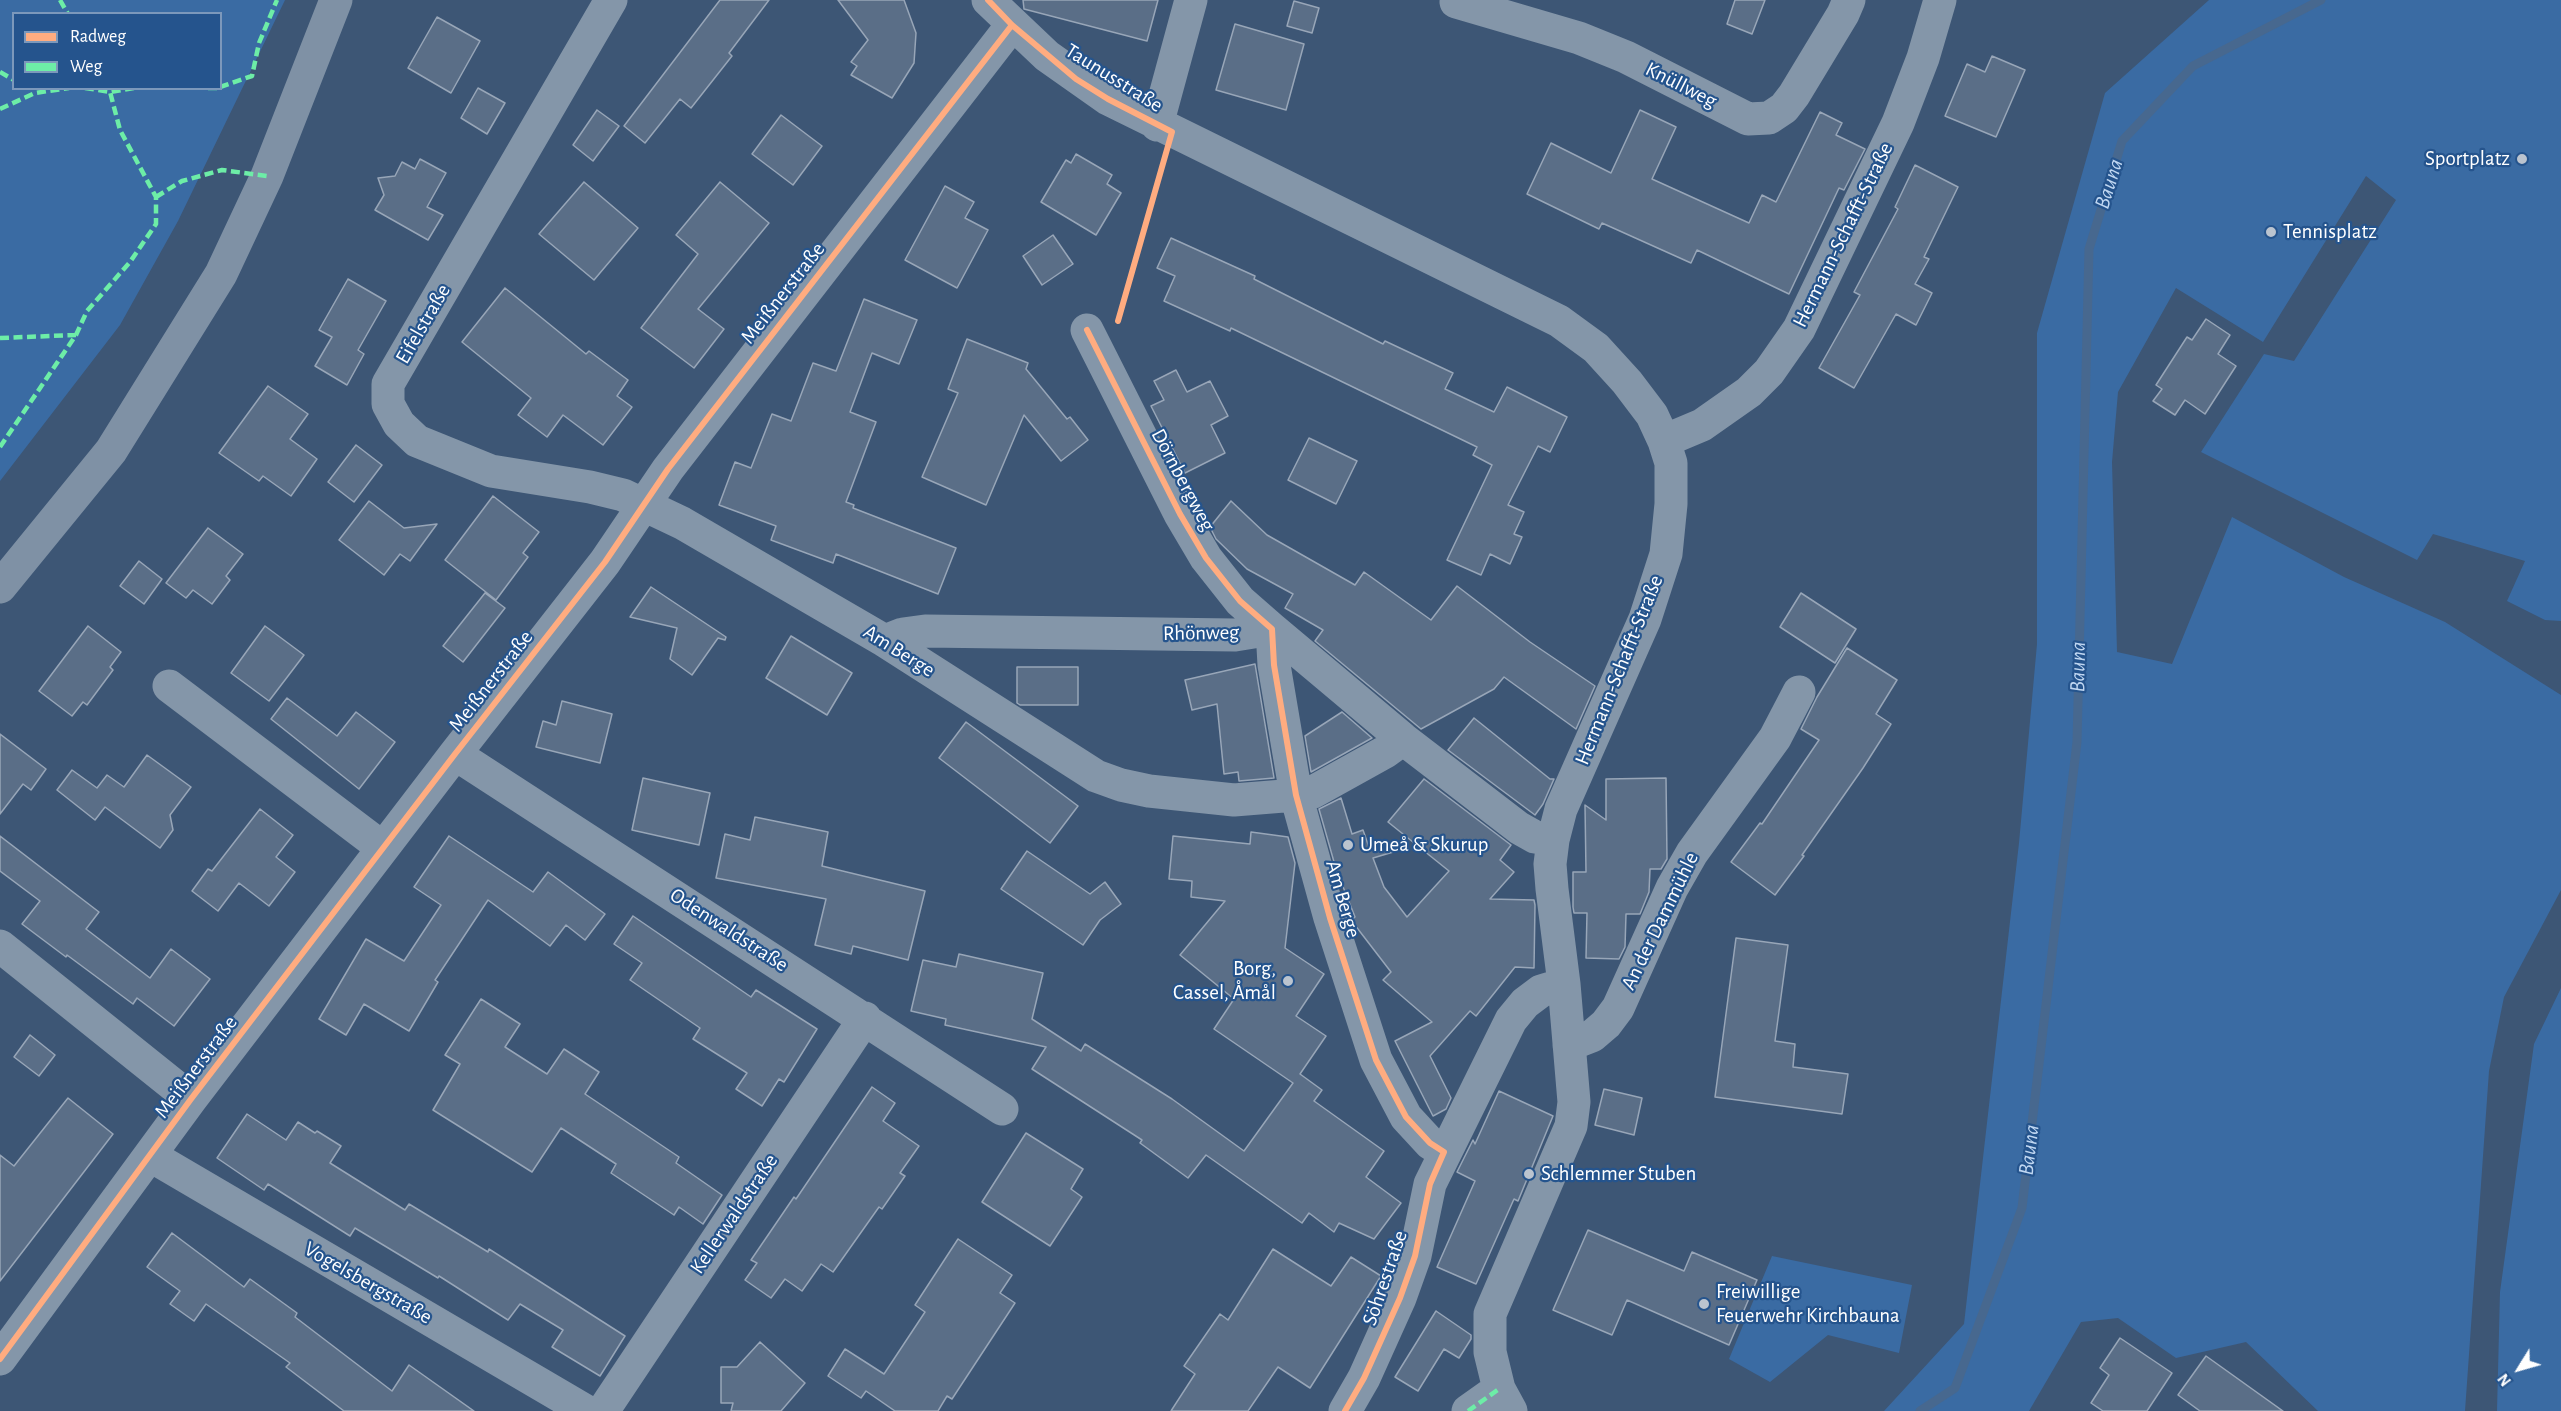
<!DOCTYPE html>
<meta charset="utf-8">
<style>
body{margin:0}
#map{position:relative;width:2561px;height:1411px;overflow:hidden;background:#3d5675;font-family:"Alegreya Sans",sans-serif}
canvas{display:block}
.legend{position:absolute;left:12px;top:12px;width:210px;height:78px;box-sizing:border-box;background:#25548d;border:2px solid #7c98bb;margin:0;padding:8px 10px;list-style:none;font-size:18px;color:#fff}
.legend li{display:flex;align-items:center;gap:12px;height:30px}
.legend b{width:30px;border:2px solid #7c98bb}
.north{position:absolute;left:2489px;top:1339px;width:60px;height:60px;-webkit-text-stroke:4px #25548d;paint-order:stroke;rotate:233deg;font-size:16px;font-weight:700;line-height:24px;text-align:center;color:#fff}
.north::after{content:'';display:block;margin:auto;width:21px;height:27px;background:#fff;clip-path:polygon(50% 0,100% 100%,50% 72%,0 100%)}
</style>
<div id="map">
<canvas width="2561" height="1411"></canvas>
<ul class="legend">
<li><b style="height:8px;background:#ffac80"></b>Radweg</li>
<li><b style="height:8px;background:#6deda7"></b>Weg</li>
</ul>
<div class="north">N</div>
</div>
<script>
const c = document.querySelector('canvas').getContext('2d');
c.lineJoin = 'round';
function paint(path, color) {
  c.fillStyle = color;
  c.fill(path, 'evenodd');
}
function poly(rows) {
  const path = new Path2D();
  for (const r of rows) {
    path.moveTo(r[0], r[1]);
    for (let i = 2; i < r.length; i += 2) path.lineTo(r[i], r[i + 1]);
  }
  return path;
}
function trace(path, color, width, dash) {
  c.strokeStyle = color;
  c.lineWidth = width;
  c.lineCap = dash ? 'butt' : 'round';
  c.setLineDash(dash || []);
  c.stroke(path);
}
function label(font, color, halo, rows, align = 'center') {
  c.font = font + ' "Alegreya Sans",sans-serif';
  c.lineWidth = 4.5;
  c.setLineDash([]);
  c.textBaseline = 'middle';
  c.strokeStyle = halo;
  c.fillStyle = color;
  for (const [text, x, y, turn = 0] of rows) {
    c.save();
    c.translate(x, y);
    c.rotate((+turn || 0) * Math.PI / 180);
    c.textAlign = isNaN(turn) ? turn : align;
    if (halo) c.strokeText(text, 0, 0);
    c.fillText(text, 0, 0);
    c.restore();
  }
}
paint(poly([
 [0,0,285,0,178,221,120,325,0,481],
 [14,14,220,14,220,88,14,88],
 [2209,0,2561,0,2561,621,2545,620,2507,601,2525,561,2433,534,2417,560,2201,452,2264,354,2294,361,2396,200,2366,176,2263,342,2176,288,2118,392,2112,462,2117,652,2172,664,2232,517,2344,577,2445,622,2561,695,2561,890,2504,997,2489,1071,2465,1411,2318,1411,2246,1342,2176,1358,2118,1318,2081,1322,2029,1411,1884,1411,1964,1324,2019,843,2037,644,2037,333,2105,93],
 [2561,988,2561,1411,2497,1411,2500,1292,2534,1044],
 [1772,1256,1912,1285,1899,1353,1828,1335,1770,1382,1729,1359]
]), '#3a6ba3');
trace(poly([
 [1920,1411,1955,1388,2022,1208,2077,742,2089,249,2122,141,2193,66,2321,0]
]), '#47688f', 9);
const building = poly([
 [720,0,769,0,729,53,732,56,691,108,680,99,645,143,624,126,720,0],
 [838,0,904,0,916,33,914,63,892,98,851,75,857,66,851,62,868,40,838,0],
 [1023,0,1158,0,1147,41,1024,9,1023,0],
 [1735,0,1765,0,1752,34,1727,24,1735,0],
 [1294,1,1319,8,1312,33,1287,26,1294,1],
 [437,17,480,41,451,93,408,68,437,17],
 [1235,24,1304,44,1286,110,1216,90,1235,24],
 [1992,56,2025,70,1996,137,1945,116,1967,64,1985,72,1992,56],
 [478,88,505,103,487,134,461,118,478,88],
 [597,110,619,126,593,161,573,145,597,110],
 [1640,110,1676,127,1652,179,1749,223,1762,195,1776,202,1820,112,1842,123,1836,135,1865,149,1844,190,1839,188,1789,294,1697,250,1691,263,1602,223,1599,229,1527,194,1551,143,1611,173,1640,110],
 [781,115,822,146,793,185,752,154,781,115],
 [1076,154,1112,175,1107,184,1121,193,1096,235,1041,202,1066,160,1071,163,1076,154],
 [420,159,446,173,427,207,443,215,428,240,375,210,384,195,378,178,395,176,402,162,415,169,420,159],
 [1915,165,1958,187,1924,257,1929,259,1915,284,1932,293,1916,325,1896,314,1854,388,1819,368,1860,295,1854,292,1898,209,1895,207,1915,165],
 [584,182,638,228,594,280,539,234,584,182],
 [720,182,769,223,698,309,724,329,694,368,641,328,698,254,676,235,720,182],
 [945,186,974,202,965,218,988,230,957,288,905,260,945,186],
 [1053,235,1073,264,1042,285,1023,256,1053,235],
 [1171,238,1255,276,1254,279,1383,344,1385,341,1453,373,1445,389,1494,412,1507,387,1567,417,1550,452,1538,446,1508,505,1524,512,1514,534,1522,537,1510,564,1490,554,1481,575,1447,560,1492,465,1473,455,1477,447,1231,328,1230,331,1164,301,1175,276,1157,268,1171,238],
 [348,279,386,301,358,350,364,354,347,385,315,366,332,337,319,330,348,279],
 [505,288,586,354,589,351,628,380,617,396,632,407,603,445,563,415,547,437,518,415,531,398,462,342,505,288],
 [864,299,917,320,899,364,872,353,850,412,876,422,846,502,854,505,853,508,956,548,938,594,836,554,833,563,771,540,776,526,719,505,735,462,751,468,772,414,791,421,813,363,836,371,864,299],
 [2206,319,2230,335,2218,354,2236,366,2205,414,2185,400,2175,415,2153,401,2162,389,2156,385,2187,337,2192,340,2206,319],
 [967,339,1028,363,1026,369,1067,419,1070,417,1088,440,1061,461,1024,415,986,505,922,477,958,393,948,389,967,339],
 [1176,370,1187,392,1210,381,1228,416,1211,425,1225,453,1185,473,1151,406,1164,400,1154,381,1176,370],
 [268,386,308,414,290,439,317,459,291,496,263,476,259,481,219,453,268,386],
 [1309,438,1357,461,1336,504,1288,480,1309,438],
 [356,445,382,465,354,502,328,482,356,445],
 [493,496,539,532,523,553,528,557,496,600,445,560,493,496],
 [369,501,404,528,437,524,410,561,400,554,384,575,339,540,369,501],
 [1231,501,1267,535,1355,585,1364,572,1431,620,1457,586,1530,642,1595,686,1576,729,1504,677,1494,689,1421,729,1315,641,1323,630,1285,608,1293,594,1247,569,1216,539,1210,527,1231,501],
 [208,528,243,554,226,576,230,580,212,604,193,590,186,598,166,583,208,528],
 [139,561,162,579,144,604,120,586,139,561],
 [651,587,726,637,725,640,718,638,692,675,670,659,677,628,630,617,651,587],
 [485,593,505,608,463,662,443,646,485,593],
 [1801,593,1856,629,1835,663,1780,627,1801,593],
 [88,626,121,652,110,667,113,670,87,705,83,702,72,716,39,691,88,626],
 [265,626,304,655,269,701,231,673,265,626],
 [791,636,852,673,827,715,766,678,791,636],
 [1847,648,1897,680,1876,714,1891,724,1863,768,1802,855,1804,856,1775,895,1731,862,1760,823,1762,824,1819,740,1801,729,1817,697,1847,648],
 [1255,664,1274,778,1239,781,1238,772,1224,774,1217,704,1192,710,1185,680,1255,664],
 [1017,667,1078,667,1078,705,1020,705,1017,703,1017,667],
 [287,698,337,736,356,712,395,742,359,789,271,719,287,698],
 [562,701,612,714,600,763,536,747,543,721,556,725,562,701],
 [1342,712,1372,738,1311,772,1305,736,1342,712],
 [1474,718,1550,779,1554,779,1543,804,1535,815,1448,750,1474,718],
 [966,722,1078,806,1050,843,939,758,966,722],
 [0,734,46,769,31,790,23,784,0,814,0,734],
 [147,755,191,787,170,815,173,830,160,848,105,807,95,820,57,790,72,770,97,788,107,775,124,787,147,755],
 [643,778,710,793,699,845,632,830,643,778],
 [1666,778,1667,859,1661,869,1650,869,1649,892,1640,914,1626,914,1625,947,1619,959,1586,958,1587,913,1574,913,1573,907,1573,872,1586,872,1585,805,1606,820,1606,779,1666,778],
 [1424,779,1511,845,1500,860,1514,872,1490,899,1534,900,1535,905,1534,968,1515,967,1476,1016,1470,1011,1430,1056,1451,1098,1446,1109,1433,1116,1395,1041,1432,1022,1383,980,1391,972,1351,920,1355,917,1336,869,1319,809,1341,798,1352,834,1363,830,1369,847,1400,850,1373,858,1384,887,1407,917,1449,871,1388,822,1424,779],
 [260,809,293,835,276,857,295,872,269,906,239,883,218,911,192,891,208,869,212,871,260,809],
 [755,817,828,832,822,866,925,891,908,960,853,946,851,954,815,945,826,899,716,878,725,834,750,840,755,817],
 [1251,832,1288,837,1295,863,1285,948,1324,974,1296,1016,1326,1036,1300,1074,1322,1090,1314,1101,1384,1151,1366,1177,1401,1203,1374,1239,1339,1223,1334,1232,1309,1213,1302,1223,1206,1155,1188,1178,1140,1143,1142,1140,1032,1069,1046,1047,945,1025,946,1019,911,1011,923,960,956,967,959,954,1043,973,1032,1019,1081,1051,1085,1044,1172,1099,1244,1151,1293,1083,1214,1029,1234,999,1180,955,1225,901,1191,897,1192,881,1169,879,1173,836,1250,844,1251,832],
 [0,836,99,912,86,929,150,978,171,949,210,979,174,1026,137,998,133,1004,67,955,66,957,22,924,40,901,0,871,0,836],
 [449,836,533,892,548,872,605,914,585,940,566,925,550,946,488,900,435,980,438,982,409,1031,364,1004,346,1035,319,1019,366,939,404,961,441,905,414,887,449,836],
 [1027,851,1090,894,1105,882,1121,904,1100,920,1083,945,1001,889,1027,851],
 [633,916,751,997,756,990,817,1029,784,1082,779,1079,762,1106,736,1089,747,1073,693,1039,700,1028,630,980,642,963,614,944,633,916],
 [1736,938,1788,945,1775,1041,1795,1044,1793,1067,1848,1074,1842,1114,1715,1097,1736,938],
 [481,999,520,1024,505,1047,547,1074,564,1049,599,1072,585,1094,679,1157,676,1163,722,1195,703,1224,679,1207,674,1215,611,1173,616,1164,561,1128,532,1172,433,1110,460,1064,445,1055,481,999],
 [30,1035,55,1055,39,1076,14,1057,30,1035],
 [872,1087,895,1103,883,1121,919,1146,900,1173,905,1176,882,1209,879,1207,833,1272,821,1264,802,1291,785,1279,771,1298,745,1280,757,1263,751,1260,794,1197,796,1199,872,1087],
 [1604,1089,1642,1098,1634,1135,1595,1125,1604,1089],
 [1499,1091,1553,1116,1518,1201,1514,1199,1476,1284,1437,1267,1475,1181,1457,1172,1473,1140,1475,1144,1499,1091],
 [68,1098,113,1134,0,1281,0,1155,14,1166,68,1098],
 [247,1114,286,1140,298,1122,315,1133,317,1131,341,1146,330,1163,405,1210,409,1204,488,1252,489,1249,625,1336,600,1376,552,1347,563,1330,520,1304,508,1320,439,1276,438,1278,355,1228,350,1236,268,1184,264,1190,217,1158,247,1114],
 [1026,1133,1083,1169,1071,1189,1082,1197,1050,1246,982,1202,1026,1133],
 [1588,1230,1684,1271,1692,1252,1757,1280,1729,1345,1627,1300,1612,1335,1553,1310,1588,1230],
 [172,1233,244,1287,250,1279,297,1313,295,1317,392,1391,409,1365,474,1411,344,1411,286,1367,290,1363,206,1304,194,1321,170,1304,180,1291,147,1267,172,1233],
 [958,1239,1012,1275,1000,1293,1015,1303,952,1399,947,1396,938,1411,895,1411,866,1391,861,1398,828,1376,845,1349,884,1374,925,1312,915,1305,958,1239],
 [1273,1249,1331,1286,1351,1257,1381,1276,1310,1388,1278,1367,1248,1411,1171,1411,1195,1374,1184,1366,1220,1314,1228,1320,1273,1249],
 [1436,1311,1471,1335,1471,1339,1459,1358,1444,1349,1418,1391,1395,1377,1436,1311],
 [2120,1338,2172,1373,2147,1411,2103,1411,2091,1403,2109,1375,2100,1368,2120,1338],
 [760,1342,805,1383,781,1411,731,1411,733,1403,721,1403,721,1367,737,1367,760,1342],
 [2206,1356,2283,1411,2200,1411,2178,1395,2206,1356]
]);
paint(building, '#5a6e87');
trace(building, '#98a6b8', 1.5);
trace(poly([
 [611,0,388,384,388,404,399,424,417,441,491,471,590,487,623,495,682,523,885,641,1096,776,1121,785,1149,791,1234,800,1296,795,1313,792,1385,752,1403,739],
 [988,0,1047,56,1108,99,1559,321,1596,348,1627,382,1652,415,1664,441,1671,463,1671,504,1666,554,1645,619,1561,809,1553,840,1550,864,1552,889,1564,984,1574,1102,1571,1126,1490,1314,1490,1352,1499,1389,1511,1411],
 [1456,2,1579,38,1626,57,1748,119,1769,118,1784,108,1794,95,1843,14,1849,0],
 [1157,125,1191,0],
 [1087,330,1180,514,1206,558,1240,601,1272,629,1274,665,1296,795,1330,918,1376,1060,1406,1117,1430,1143,1444,1152],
 [1664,441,1702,425,1749,392,1769,372,1799,329,1898,123,1923,58,1940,0],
 [885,641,903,634,925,631,1235,635,1272,629,1403,739,1519,828,1535,837,1553,840],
 [169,686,383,848],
 [455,754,1002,1109],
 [0,946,191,1099],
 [1569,1045,1592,1036,1606,1024,1618,1008,1672,888,1692,853,1775,738,1799,692],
 [151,1156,586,1411],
 [0,1359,191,1099,455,754,605,562,668,469,1012,25],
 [603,1411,865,1018],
 [1345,1411,1364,1378,1400,1298,1415,1256,1430,1184,1511,1020,1525,1003,1541,991,1564,984],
 [1468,1411,1499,1389]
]), '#8496a9', 33);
trace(poly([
 [0,587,111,451,221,274,267,176,336,0]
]), '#7f91a5', 33);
trace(poly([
 [60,0,68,14],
 [0,72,14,80],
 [220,87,252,76,259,43,277,0],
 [85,88,111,92,134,88],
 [208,88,217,88],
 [0,109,35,93,69,88],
 [156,197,182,181,222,170,267,176],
 [0,338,76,335],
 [0,447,76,335,87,311,130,262,156,224,156,197,120,130,109,88],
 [1468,1411,1499,1389]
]), '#6deda7', 4.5, [9, 4.5]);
trace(poly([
 [988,0,1012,25,1076,79,1108,99,1172,132,1118,321],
 [1087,330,1180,514,1206,558,1240,601,1272,629,1274,665,1296,795,1330,918,1376,1060,1406,1117,1430,1143,1444,1152,1430,1184,1415,1256,1400,1298,1364,1378,1345,1411],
 [0,1359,191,1099,455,754,605,562,668,469,1012,25]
]), '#ffac80', 6);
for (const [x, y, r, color] of [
 [2522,159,6,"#bbc4cf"],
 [2271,232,6,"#bbc4cf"],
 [1348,845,6,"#bbc4cf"],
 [1288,981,6,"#bbc4cf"],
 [1529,1174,6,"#bbc4cf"],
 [1704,1304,6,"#bbc4cf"]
]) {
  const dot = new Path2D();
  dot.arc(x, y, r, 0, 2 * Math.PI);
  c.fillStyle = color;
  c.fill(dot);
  trace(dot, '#25548d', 2);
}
label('21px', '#fff', '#25548d', [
 ["Taunusstraße",1114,78,32],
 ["Knüllweg",1681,85,27],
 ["Hermann-Schafft-Straße",1843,235,-64],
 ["Meißnerstraße",783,293,-52],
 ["Eifelstraße",423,324,-60],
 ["Dörnbergweg",1183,480,62],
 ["Rhönweg",1201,633,-1],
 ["Am Berge",899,651,32],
 ["Hermann-Schafft-Straße",1619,670,-68],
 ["Meißnerstraße",491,681,-52],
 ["Am Berge",1343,899,74],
 ["An der Dammühle",1660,921,-64],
 ["Odenwaldstraße",729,930,33],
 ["Meißnerstraße",196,1067,-53],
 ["Kellerwaldstraße",734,1214,-56],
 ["Söhrestraße",1385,1278,-71],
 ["Vogelsbergstraße",368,1283,30]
]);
label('21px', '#fff', '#25548d', [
 ["Sportplatz",2510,159,"right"],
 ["Tennisplatz",2283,232],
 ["Umeå & Skurup",1360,845],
 ["Borg,",1276,969,"right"],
 ["Cassel, Åmål",1276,993,"right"],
 ["Schlemmer Stuben",1541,1174],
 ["Freiwillige",1716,1292],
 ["Feuerwehr Kirchbauna",1716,1316]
], 'left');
label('italic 22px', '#c0d7f2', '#25548d', [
 ["Bauna",2109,184,-73],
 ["Bauna",2078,667,-89],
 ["Bauna",2029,1150,-83]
]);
</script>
